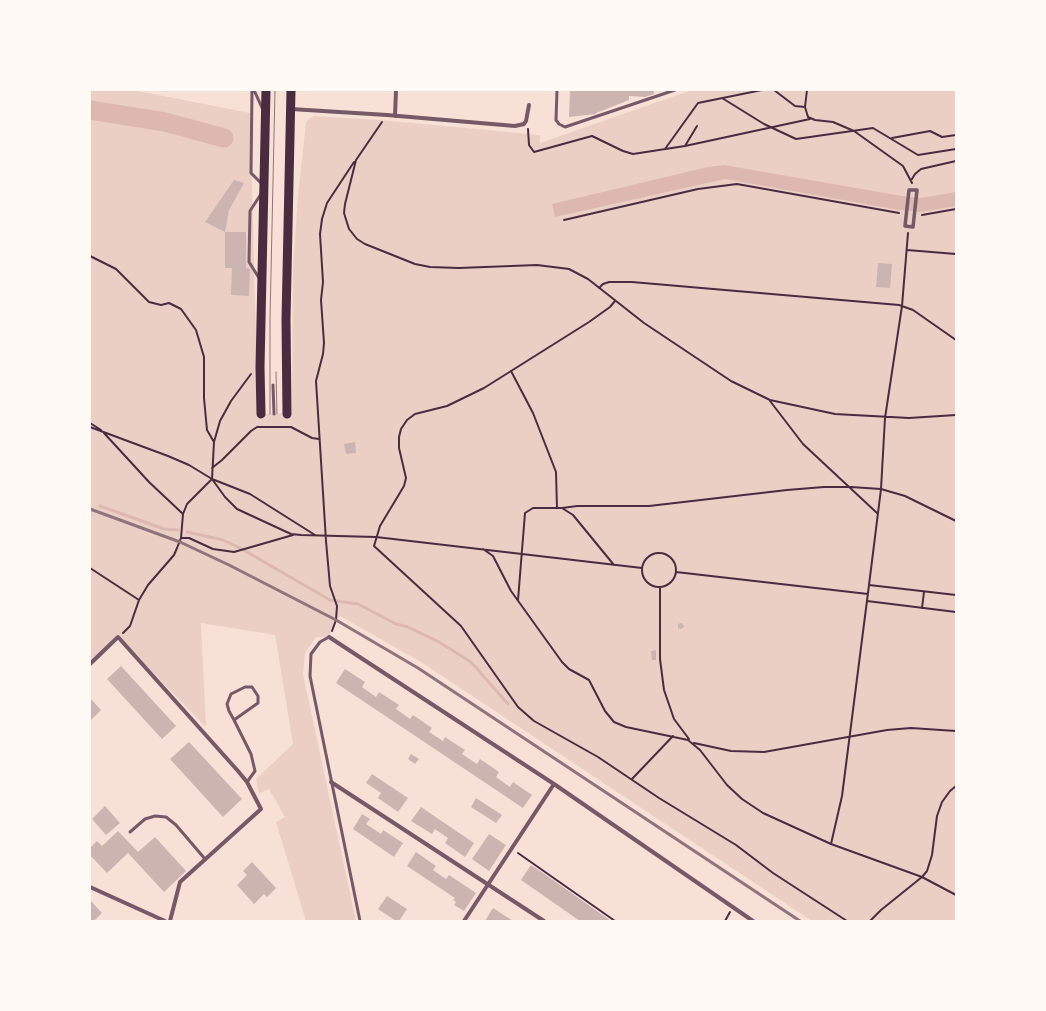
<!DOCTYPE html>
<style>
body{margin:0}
#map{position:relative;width:1046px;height:1011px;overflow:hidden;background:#f7e1d7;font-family:"PT Sans",sans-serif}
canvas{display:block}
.frame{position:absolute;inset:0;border:91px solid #fffaf5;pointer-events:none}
</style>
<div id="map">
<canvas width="1046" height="1011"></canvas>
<div class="frame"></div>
</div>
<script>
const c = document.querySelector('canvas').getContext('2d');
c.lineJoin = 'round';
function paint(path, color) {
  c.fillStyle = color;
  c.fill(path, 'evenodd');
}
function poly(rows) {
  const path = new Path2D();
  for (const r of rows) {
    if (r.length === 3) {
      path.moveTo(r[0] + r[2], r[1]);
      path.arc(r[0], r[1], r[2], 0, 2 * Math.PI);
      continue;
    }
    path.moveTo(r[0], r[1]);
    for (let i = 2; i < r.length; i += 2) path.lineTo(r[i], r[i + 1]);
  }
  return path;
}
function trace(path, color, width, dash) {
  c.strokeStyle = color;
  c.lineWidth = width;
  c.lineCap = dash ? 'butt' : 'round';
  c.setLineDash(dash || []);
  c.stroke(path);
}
paint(poly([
 [90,90,133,90,250,113,258,414,292,413,293,267,298,195,306,122,310,118,314,116,381,120,540,135,540,143,692,90,956,90,956,921,812,921,421,662,340,616,329,637,316,637,305,653,303,674,356,921,306,921,276,822,285,817,269,789,259,794,256,779,293,744,275,635,201,623,206,727,119,638,90,664]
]), '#ebcfc5');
paint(poly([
 [724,165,902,196,921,198,956,192,956,206,921,212,899,210,725,179,555,217,552,204,708,167]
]), '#dcb8b0');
trace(poly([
 [100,506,164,529,178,530],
 [187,532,223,540,240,548,330,600,358,604,396,624,408,627,439,642,471,662,508,704]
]), '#dcb8b0', 3);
trace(poly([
 [90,110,165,122,224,138]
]), '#dcb8b0', 19);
paint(poly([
 [570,90,654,90,654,94,645,97,629,96,629,100,596,113,596,114,569,117],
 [234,180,244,183,229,210,225,232,205,222],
 [225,232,246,232,246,268,250,269,249,296,231,295,232,268,225,268],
 [878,263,892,264,890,288,876,287],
 [355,442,356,453,346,454,344,444],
 [681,623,683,624,684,627,681,629,678,628,678,624],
 [656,650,656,660,652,660,651,651],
 [121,666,176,726,162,739,107,679],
 [345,669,365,682,362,687,376,697,379,692,399,705,396,709,410,719,413,715,432,728,429,732,443,741,445,737,465,750,462,754,477,764,480,759,499,772,496,777,510,787,513,782,532,795,523,808,336,683],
 [90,698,101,710,90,721],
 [189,742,242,799,223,817,170,759],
 [411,754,419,759,415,764,408,759],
 [372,774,408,798,398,812,378,798,381,793,366,783],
 [476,798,502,815,496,823,471,807],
 [105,806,120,823,106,835,92,819],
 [421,807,474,843,465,857,445,843,448,838,435,829,432,834,411,821],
 [362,814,370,819,366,824,381,834,383,830,403,843,394,857,353,829],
 [118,831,138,852,155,837,186,871,164,892,128,853,107,873,90,855,90,848,97,841,102,846],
 [489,834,506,845,489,871,472,859],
 [416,852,436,866,433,870,446,879,449,875,476,893,464,911,454,905,456,902,453,900,455,898,407,866],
 [252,862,276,888,267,897,264,894,254,904,237,885,247,875,243,871],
 [531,865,543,873,611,921,580,921,521,880],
 [387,896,407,909,399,921,396,921,378,909],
 [90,900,102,913,94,921,90,921],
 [493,908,513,921,485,921]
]), '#ccb4b1');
trace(poly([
 [774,90,795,106,805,107],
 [807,90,805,107,808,117,815,120,833,122,854,131,903,166,912,183],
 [722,98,764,124,796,139,873,128,918,155,956,149],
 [382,122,356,160,345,204,344,213,349,229,357,239,365,244,415,264,430,267,459,268,537,265,569,269,588,279,644,323,731,381,770,400,835,414,909,418,956,415],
 [528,129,529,145,534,152,592,136,623,151,633,154,685,146,810,119],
 [892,138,930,131,942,137,956,135],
 [685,146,697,126],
 [665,149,698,103,762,90],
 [912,179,915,174,921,169,956,161],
 [922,215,956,209],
 [564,220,698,189,737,184,899,213],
 [907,250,956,254],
 [90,256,116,269,149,302,161,305,169,303,181,309,196,330,204,357,204,398,207,430,214,442],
 [599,288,603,284,609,282,632,282,899,305,913,310,956,340],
 [615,301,610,307,589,322,484,388,447,406,415,414,407,420,401,429,399,437,399,448,406,478,404,486,380,526,374,546,461,626,518,707,534,721,598,757,659,798,736,845,773,873,847,921],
 [511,371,533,413,556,472,557,508],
 [770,401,803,444,877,513],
 [90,423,101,430],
 [90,427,168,456,189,465,212,479,225,497,237,509,291,534,301,535,376,537,642,568],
 [104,433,149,482,183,514],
 [212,468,222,460,251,431,257,427,291,427,312,438,319,439],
 [212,479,250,494,315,535],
 [181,538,189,538,213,549,234,552,293,535],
 [483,549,493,556,511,591,562,662,569,669,589,680,605,711,614,722,626,727,688,740,700,750,727,785,742,799,763,813,831,844,922,877,956,895],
 [659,570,17],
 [614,565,573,515,562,508,577,506,649,506,787,490,824,487,851,487,881,489,905,496,956,521],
 [90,568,139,600],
 [676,572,868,594],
 [869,585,956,595],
 [660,588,660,659,664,690,674,719,689,739],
 [518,600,525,513,533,508,562,508],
 [867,601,956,612],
 [922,608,924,592],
 [332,631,336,620,337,606,330,586,326,541,316,381,323,354,324,343,321,300,323,282,320,234,322,219,327,203,354,162],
 [123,633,130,626,139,600,148,585,174,555,177,548,181,538,183,514,187,504,212,479,214,442,220,421,231,401,251,374],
 [694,743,731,751,764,752,887,730,911,728,956,731],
 [632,779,673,736],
 [831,844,842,796,869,585,881,489,885,418,902,306,908,233],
 [518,853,615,921],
 [725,921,730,912],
 [870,921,881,910,922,877,927,871,932,855,937,816,942,802,950,791,956,786]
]), '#4a2c40', 2);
trace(poly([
 [252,90,251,173,262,184],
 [254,90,263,110],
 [557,90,556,120,559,124,565,127,675,90],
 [259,278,249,262,250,211,261,194],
 [273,385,274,414],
 [329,637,320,642,311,654,310,676,360,921],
 [234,720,229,711,227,704,231,694,245,687,252,687,258,696,258,703,234,720,251,754,255,771,247,782],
 [130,832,145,819,155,816,166,817,176,825,205,859]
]), '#755966', 3);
trace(poly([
 [909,190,917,190,913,227,905,226,909,190]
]), '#755966', 3.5);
trace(poly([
 [291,109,387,115,515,126,524,124,526,121,529,105],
 [395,116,396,90],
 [329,637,554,784,753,921],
 [90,664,118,637,238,771,247,782,261,809,180,882,170,921],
 [331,782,544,921],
 [90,887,165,921],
 [464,921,554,784]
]), '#755966', 4);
trace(poly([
 [261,414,260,367,266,90],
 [287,414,286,319,291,90]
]), '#4a2c40', 9);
trace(poly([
 [276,372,277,414],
 [270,414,270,319,275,90]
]), '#8f747c', 1);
trace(poly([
 [90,509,180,542,229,565,336,620,418,668,800,921]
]), '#8f747c', 3);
</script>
